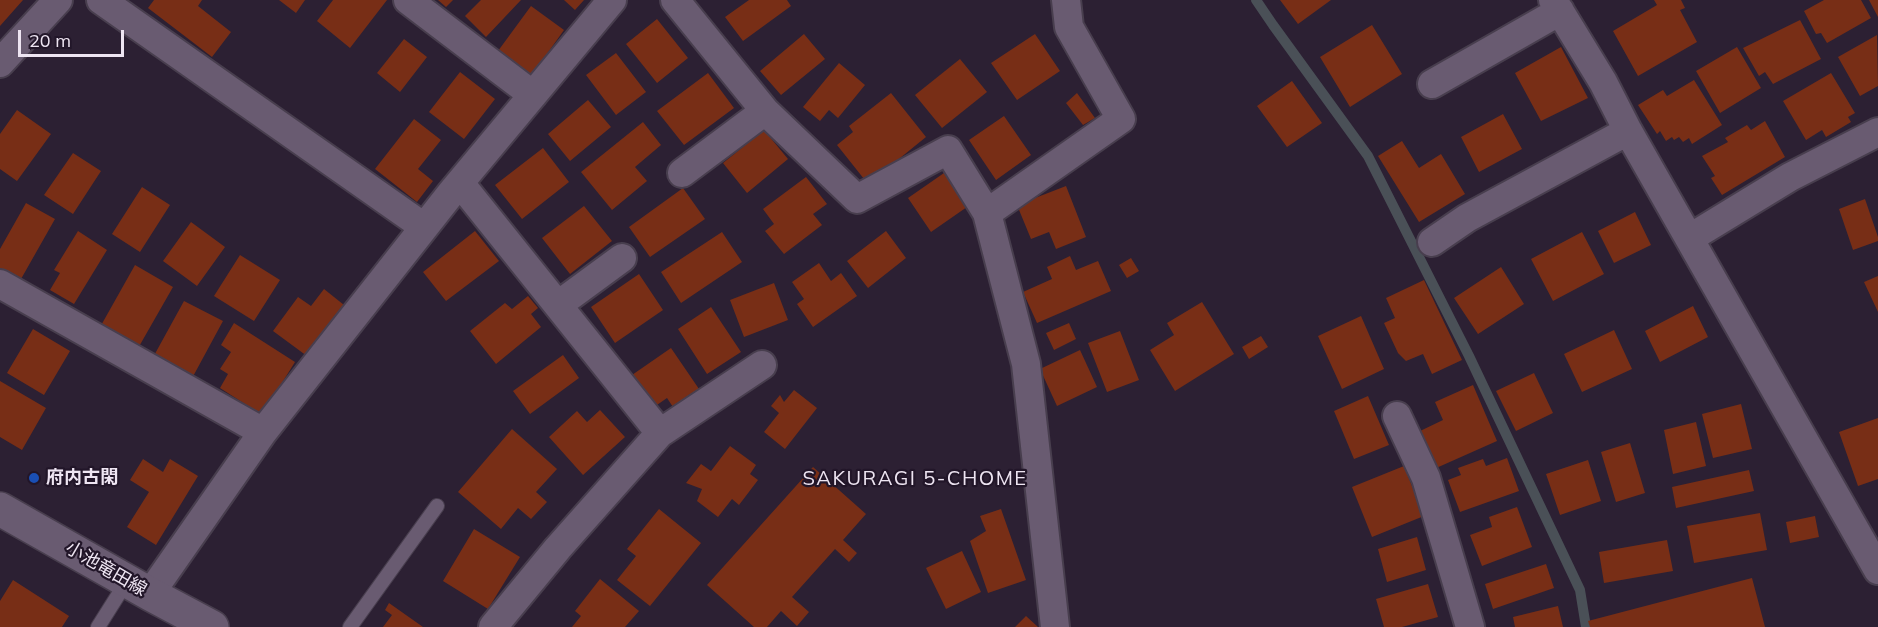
<!DOCTYPE html>
<meta charset="utf-8">
<style>
body{margin:0}
#map{position:relative;width:1878px;height:627px;overflow:hidden;background:#2c2033;font-family:Mulish,sans-serif}
canvas{display:block}
.scale{position:absolute;left:18px;top:30px;width:106px;height:27px;box-sizing:border-box;border:3px solid #eee5f2;border-top:0;padding-left:8px;font-size:18px;line-height:21px;white-space:nowrap;color:#eee5f2;-webkit-text-stroke:4px #221629;paint-order:stroke}
</style>
<div id="map">
<canvas width="1878" height="627"></canvas>
<div class="scale">20 m</div>
</div>
<script>
const c = document.querySelector('canvas').getContext('2d');
c.lineJoin = 'round';
function poly(rows) {
  const path = new Path2D();
  for (const r of rows) {
    path.moveTo(r[0], r[1]);
    for (let i = 2; i < r.length; i += 2) path.lineTo(r[i], r[i + 1]);
  }
  return path;
}
function trace(path, color, width, dash) {
  c.strokeStyle = color;
  c.lineWidth = width;
  c.lineCap = dash ? 'butt' : 'round';
  c.setLineDash(dash || []);
  c.stroke(path);
}
function paint(path, color) {
  c.fillStyle = color;
  c.fill(path, 'evenodd');
}
function label(font, color, halo, rows, align = 'center') {
  c.font = font + ' Mulish,"Noto Sans JP",sans-serif';
  c.lineWidth = 4.5;
  c.setLineDash([]);
  c.textBaseline = 'middle';
  c.strokeStyle = halo;
  c.fillStyle = color;
  for (const [text, x, y, turn = 0] of rows) {
    c.save();
    c.translate(x, y);
    c.rotate((+turn || 0) * Math.PI / 180);
    c.textAlign = isNaN(turn) ? turn : align;
    if (halo) c.strokeText(text, 0, 0);
    c.fillText(text, 0, 0);
    c.restore();
  }
}
trace(poly([
 [1256,0,1273,25,1368,156,1469,356,1580,590,1586,627]
]), '#4a5057', 10);
paint(poly([
 [0,0,23,0,0,26],
 [154,0,202,0,198,6,231,32,212,57,148,8],
 [279,0,305,0,296,13],
 [333,0,387,0,350,48,317,21],
 [438,0,453,0,446,7],
 [481,0,521,0,486,37,465,16],
 [564,0,584,0,575,10],
 [749,0,787,0,791,6,743,41,725,17],
 [1280,0,1331,0,1298,24],
 [1654,0,1681,0,1685,8,1680,10,1697,42,1638,76,1613,31,1657,5],
 [1824,0,1861,0,1871,18,1827,43,1821,33,1816,34,1804,11],
 [1869,0,1878,0,1878,17],
 [531,6,564,30,532,75,498,51],
 [657,19,688,58,657,83,626,44],
 [1800,20,1821,59,1773,84,1765,72,1759,76,1743,48],
 [1372,25,1402,74,1350,107,1320,57],
 [804,34,825,59,781,95,760,71],
 [1035,34,1060,71,1017,100,991,63],
 [1877,35,1878,86,1860,96,1838,57],
 [404,39,427,57,400,92,377,73],
 [1561,47,1588,98,1541,121,1515,73],
 [1737,47,1761,88,1720,113,1696,71],
 [616,53,646,92,616,115,586,75],
 [960,59,987,92,942,128,915,95],
 [839,63,865,85,838,118,829,110,820,121,803,107],
 [460,72,495,99,464,139,429,112],
 [708,73,734,108,684,145,657,111],
 [1831,73,1855,113,1848,117,1851,122,1826,137,1822,130,1806,140,1783,101],
 [1694,80,1722,125,1692,144,1689,138,1683,142,1679,137,1674,140,1672,137,1666,141,1660,131,1657,134,1638,105,1663,90,1667,96],
 [1292,81,1322,123,1287,147,1257,106],
 [891,93,926,137,868,184,837,145,853,132,849,126],
 [1077,93,1095,118,1083,125,1066,103],
 [588,100,611,127,570,161,548,134],
 [17,110,51,134,17,181,0,169,0,134],
 [1503,114,1522,149,1479,172,1461,137],
 [1004,116,1031,155,996,180,969,140],
 [414,119,441,140,418,169,433,181,417,202,375,169],
 [1765,121,1785,157,1722,195,1711,178,1715,176,1702,156,1728,142,1725,138,1747,125,1751,130],
 [643,122,661,145,635,167,647,181,612,210,581,172],
 [764,130,788,159,747,193,723,163],
 [1402,141,1419,168,1441,154,1465,194,1419,222,1378,156],
 [543,148,569,182,522,219,495,185],
 [73,153,101,171,73,214,44,195],
 [944,173,967,207,931,232,908,198],
 [806,177,827,204,813,214,822,225,784,254,765,231,774,224,763,209],
 [1066,186,1086,237,1056,249,1049,232,1031,239,1017,205],
 [142,187,170,205,140,252,112,234],
 [683,188,705,219,650,257,629,227],
 [1865,199,1878,237,1878,241,1853,250,1839,209],
 [26,203,55,219,21,279,0,268,0,249],
 [584,206,612,241,570,274,542,238],
 [1635,212,1651,245,1614,263,1598,231],
 [191,222,225,247,197,286,163,261],
 [78,231,107,250,74,304,50,290,60,273,54,270],
 [475,231,499,261,446,301,423,272],
 [886,231,906,258,868,288,847,261],
 [722,232,742,262,681,303,661,272],
 [1582,232,1604,274,1553,301,1531,259],
 [240,255,280,280,254,321,214,296],
 [1070,256,1076,270,1098,261,1111,291,1037,323,1023,292,1052,279,1047,267],
 [1131,258,1139,271,1127,278,1119,265],
 [819,263,831,281,841,273,857,296,813,327,797,304,804,299,792,282],
 [135,265,173,287,137,350,99,329],
 [1501,267,1524,304,1478,334,1454,298],
 [639,274,663,310,615,343,591,307],
 [1878,276,1878,312,1864,282],
 [1424,280,1462,360,1432,374,1423,354,1406,361,1398,353,1384,323,1395,318,1386,298],
 [774,283,788,320,744,337,730,300],
 [324,289,349,309,311,359,273,331,298,297,311,306],
 [528,296,538,308,531,314,541,327,496,364,470,331,505,303,512,309],
 [184,301,223,321,190,382,151,361],
 [1202,302,1234,354,1175,391,1150,350,1174,335,1167,323],
 [1693,306,1708,337,1660,362,1645,331],
 [711,307,741,352,707,374,678,329],
 [1361,316,1384,369,1342,389,1318,336],
 [234,323,295,362,262,415,220,388,228,374,220,369,231,352,221,345],
 [1069,323,1076,339,1054,350,1046,333],
 [33,329,70,351,44,395,7,373],
 [1614,330,1632,369,1582,392,1564,354],
 [1120,331,1139,380,1107,392,1088,343],
 [1261,336,1268,347,1249,359,1242,347],
 [671,348,699,389,673,407,667,398,654,407,632,375],
 [1080,350,1097,387,1057,406,1040,369],
 [563,355,579,378,530,414,513,391],
 [1534,373,1553,413,1516,431,1496,391],
 [0,381,46,408,22,450,0,437],
 [1473,385,1497,441,1434,469,1418,432,1443,420,1435,402],
 [794,390,817,408,785,449,764,432,779,413,771,406,780,395,784,402],
 [1368,396,1389,445,1354,459,1334,411],
 [1741,404,1752,449,1713,458,1702,414],
 [600,410,625,437,583,475,549,437,577,411,587,422],
 [1878,418,1878,479,1858,486,1839,432],
 [1696,422,1706,466,1673,474,1664,430],
 [512,429,557,469,536,492,547,502,531,519,518,508,501,529,458,492],
 [1630,443,1645,493,1616,502,1601,452],
 [730,446,756,465,750,474,758,480,739,505,732,499,718,517,697,501,702,489,686,483,701,464,711,471],
 [1507,458,1519,491,1460,512,1448,480,1461,475,1458,468,1483,459,1486,466],
 [143,459,163,472,170,459,198,476,156,545,127,527,149,492,130,480],
 [1588,460,1601,501,1560,515,1546,474],
 [1404,466,1424,516,1372,537,1352,487],
 [813,467,866,514,843,540,857,553,849,562,835,549,792,597,809,612,797,626,781,611,767,627,754,627,707,585],
 [1749,470,1754,491,1676,508,1672,487],
 [1517,507,1532,547,1482,566,1470,535,1492,527,1489,517],
 [659,509,701,543,650,606,617,580,636,556,627,549],
 [1001,509,1026,580,988,593,970,541,986,531,980,516],
 [1760,513,1767,550,1694,563,1687,526],
 [1815,516,1819,537,1790,543,1786,522],
 [474,529,520,557,488,609,443,581],
 [1417,537,1426,570,1387,582,1378,549],
 [1667,540,1673,571,1604,583,1599,552],
 [962,551,981,592,946,609,926,568],
 [1546,564,1554,588,1493,609,1485,584],
 [1752,578,1765,627,1590,627,1588,621],
 [600,579,639,611,625,627,572,627,581,616,575,611],
 [13,580,69,616,62,627,0,627,0,601],
 [1428,584,1438,617,1402,627,1384,627,1376,599],
 [389,603,423,627,383,627,392,615,385,610],
 [1558,606,1563,627,1515,627,1513,617],
 [1026,616,1038,627,1015,627]
]), '#782e16');
const service = poly([
 [98,627,127,581],
 [350,627,437,506]
]);
const minor = poly([
 [101,0,424,227],
 [408,0,533,95],
 [675,0,765,111,857,199,948,150,987,213,1026,364,1055,627],
 [1553,0,1603,82,1628,131,1878,570],
 [0,63,58,0],
 [1432,84,1560,11],
 [682,173,765,111],
 [460,183,660,433],
 [987,213,1121,119,1069,27,1066,0],
 [1690,238,1790,177,1878,132],
 [1432,242,1467,218,1628,131],
 [0,284,263,432],
 [558,305,622,258],
 [1397,416,1426,478,1470,627],
 [150,594,263,432,452,192,612,0],
 [493,627,558,548,660,433,762,365]
]);
const secondary = poly([
 [0,509,150,594,212,627]
]);
trace(service, '#483e4e', 16);
trace(minor, '#483e4e', 32);
trace(secondary, '#483e4e', 36);
trace(service, '#695b71', 14);
trace(minor, '#695b71', 28);
trace(secondary, '#695b71', 33);
for (const [x, y, r, color] of [
 [34,478,6,"#1a4fb4"]
]) {
  const dot = new Path2D();
  dot.arc(x, y, r, 0, 2 * Math.PI);
  c.fillStyle = color;
  c.fill(dot);
  trace(dot, '#221629', 2);
}
label('bold 18px', '#eee5f2', '#221629', [
 ["府内古閑",46,478]
], 'left');
label('18px', '#eee5f2', '#221629', [
 ["小池竜田線",106,569,30]
]);
c.letterSpacing = '1.5px';
label('20px', '#eee5f2', '#221629', [
 ["SAKURAGI 5-CHOME",915,479]
]);
c.letterSpacing = '0px';
</script>
